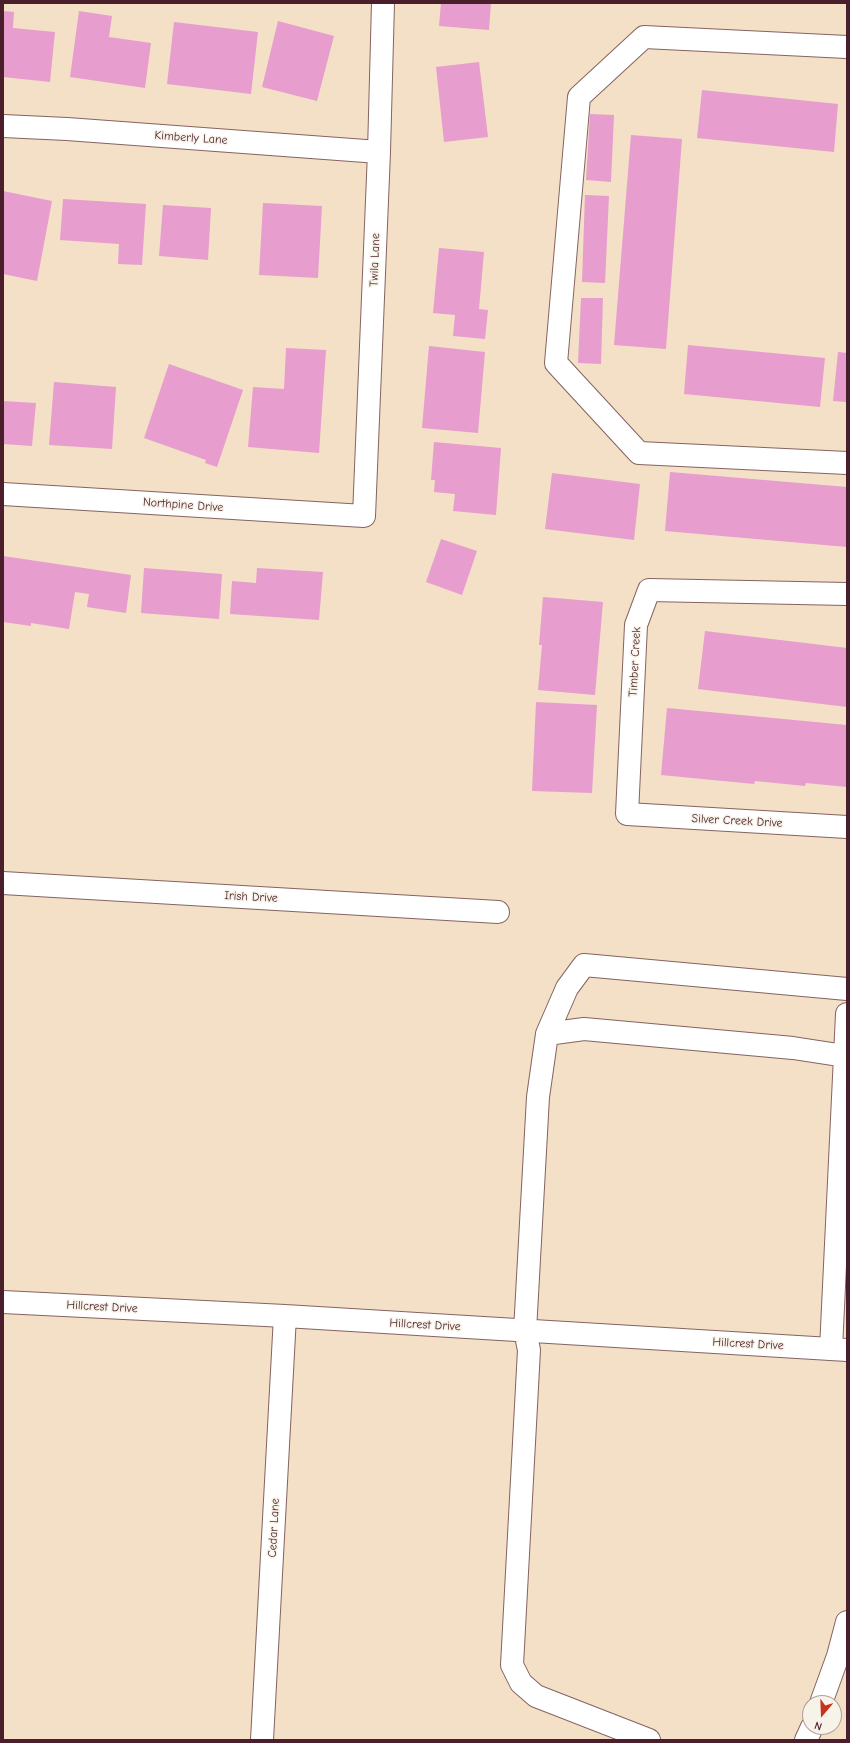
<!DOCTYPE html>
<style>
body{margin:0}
#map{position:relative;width:850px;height:1743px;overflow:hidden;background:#f3e0c6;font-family:"Comic Neue",sans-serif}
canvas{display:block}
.frame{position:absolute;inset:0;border:4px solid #4a1f2b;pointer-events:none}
.north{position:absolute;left:802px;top:1695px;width:40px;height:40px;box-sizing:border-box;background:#f7f3e8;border:1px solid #b29e9c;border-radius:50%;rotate:199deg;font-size:11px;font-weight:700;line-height:16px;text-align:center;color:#4a1f2b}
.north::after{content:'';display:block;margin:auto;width:14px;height:18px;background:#c8321e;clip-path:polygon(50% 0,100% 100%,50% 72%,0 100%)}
</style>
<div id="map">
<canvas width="850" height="1743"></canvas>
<div class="frame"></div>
<div class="north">N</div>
</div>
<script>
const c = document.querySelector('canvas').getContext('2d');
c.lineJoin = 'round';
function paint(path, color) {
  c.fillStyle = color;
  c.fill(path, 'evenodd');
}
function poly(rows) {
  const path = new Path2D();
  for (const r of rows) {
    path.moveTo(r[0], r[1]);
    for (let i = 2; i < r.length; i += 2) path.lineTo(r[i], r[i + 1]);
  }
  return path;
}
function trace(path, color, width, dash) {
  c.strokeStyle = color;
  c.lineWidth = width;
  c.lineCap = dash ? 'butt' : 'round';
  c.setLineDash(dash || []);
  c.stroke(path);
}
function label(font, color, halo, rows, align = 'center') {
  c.font = font + ' "Comic Neue",sans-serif';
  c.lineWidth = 3;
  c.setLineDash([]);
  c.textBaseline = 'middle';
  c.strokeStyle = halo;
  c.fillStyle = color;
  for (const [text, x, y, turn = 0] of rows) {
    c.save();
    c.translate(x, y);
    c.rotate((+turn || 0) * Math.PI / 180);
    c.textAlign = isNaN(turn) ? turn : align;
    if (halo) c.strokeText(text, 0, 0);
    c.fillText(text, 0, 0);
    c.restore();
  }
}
paint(poly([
 [441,3,491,3,489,30,439,26],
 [3,11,14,12,13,28,55,32,50,82,3,77],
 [79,11,112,16,109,37,151,43,145,88,70,77],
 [278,21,334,36,317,101,262,87],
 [174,22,258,32,251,94,167,84],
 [479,62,488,137,444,142,436,67],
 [702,90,838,104,834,152,697,138],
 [590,114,614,115,611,182,586,180],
 [631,135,682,139,666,349,614,345],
 [3,191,52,201,37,281,3,274],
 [585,195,609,196,605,283,582,282],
 [63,199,146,204,142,265,118,264,119,244,60,240],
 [263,203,322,206,318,278,259,275],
 [163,205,211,208,208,260,159,256],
 [439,248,484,252,479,309,488,310,485,339,453,336,455,315,433,313],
 [581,298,603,298,601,364,578,363],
 [688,345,825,358,820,407,684,394],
 [429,346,485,352,478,433,422,428],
 [286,348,326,350,319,453,248,447,253,387,284,389],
 [838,352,847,353,847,402,833,401],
 [169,364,243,390,217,467,205,463,206,460,144,438],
 [54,382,116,387,112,449,49,445],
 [3,401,36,403,32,446,3,444],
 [434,442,501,448,496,515,453,511,455,494,434,492,435,480,431,480],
 [670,472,847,487,847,547,665,531],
 [552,473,640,484,634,540,545,529],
 [441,539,477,551,462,595,426,582],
 [3,556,131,575,126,613,87,607,89,594,75,592,69,629,31,623,31,626,3,622],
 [144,568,222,574,219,619,141,613],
 [257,568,323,572,319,620,230,614,232,581,256,583],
 [543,597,603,602,595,695,538,690,542,645,539,645],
 [705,631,847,648,847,707,698,689],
 [536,702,597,705,592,793,532,791],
 [667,708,847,725,847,787,806,783,805,786,755,781,754,784,661,775]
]), '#e79dce');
const minor = poly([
 [847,47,644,37,579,97,556,363,639,453,847,463],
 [3,126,67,129,379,152],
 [3,494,364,516,379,152,383,3],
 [847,594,649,590,636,625,627,814,847,827],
 [3,883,498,912],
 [547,1034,567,988,584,965,847,989],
 [3,1302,285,1316,847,1350],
 [831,1349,847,1014],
 [821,1703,838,1656,847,1622],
 [262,1740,285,1316],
 [649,1740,536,1696,521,1683,512,1665,529,1350,525,1331,538,1097,547,1034,584,1029,793,1048,845,1056],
 [806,1740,812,1727]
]);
trace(minor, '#856361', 24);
trace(minor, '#fff', 22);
label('12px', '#4a1f2b', '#f7f3e8', [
 ["Kimberly Lane",191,138,4],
 ["Twila Lane",375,260,-88],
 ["Northpine Drive",183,505,4],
 ["Timber Creek",635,662,-87],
 ["Silver Creek Drive",737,821,3],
 ["Irish Drive",251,897,3],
 ["Hillcrest Drive",102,1307,3],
 ["Hillcrest Drive",425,1325,3],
 ["Hillcrest Drive",748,1344,3],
 ["Cedar Lane",274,1528,-87]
]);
</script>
